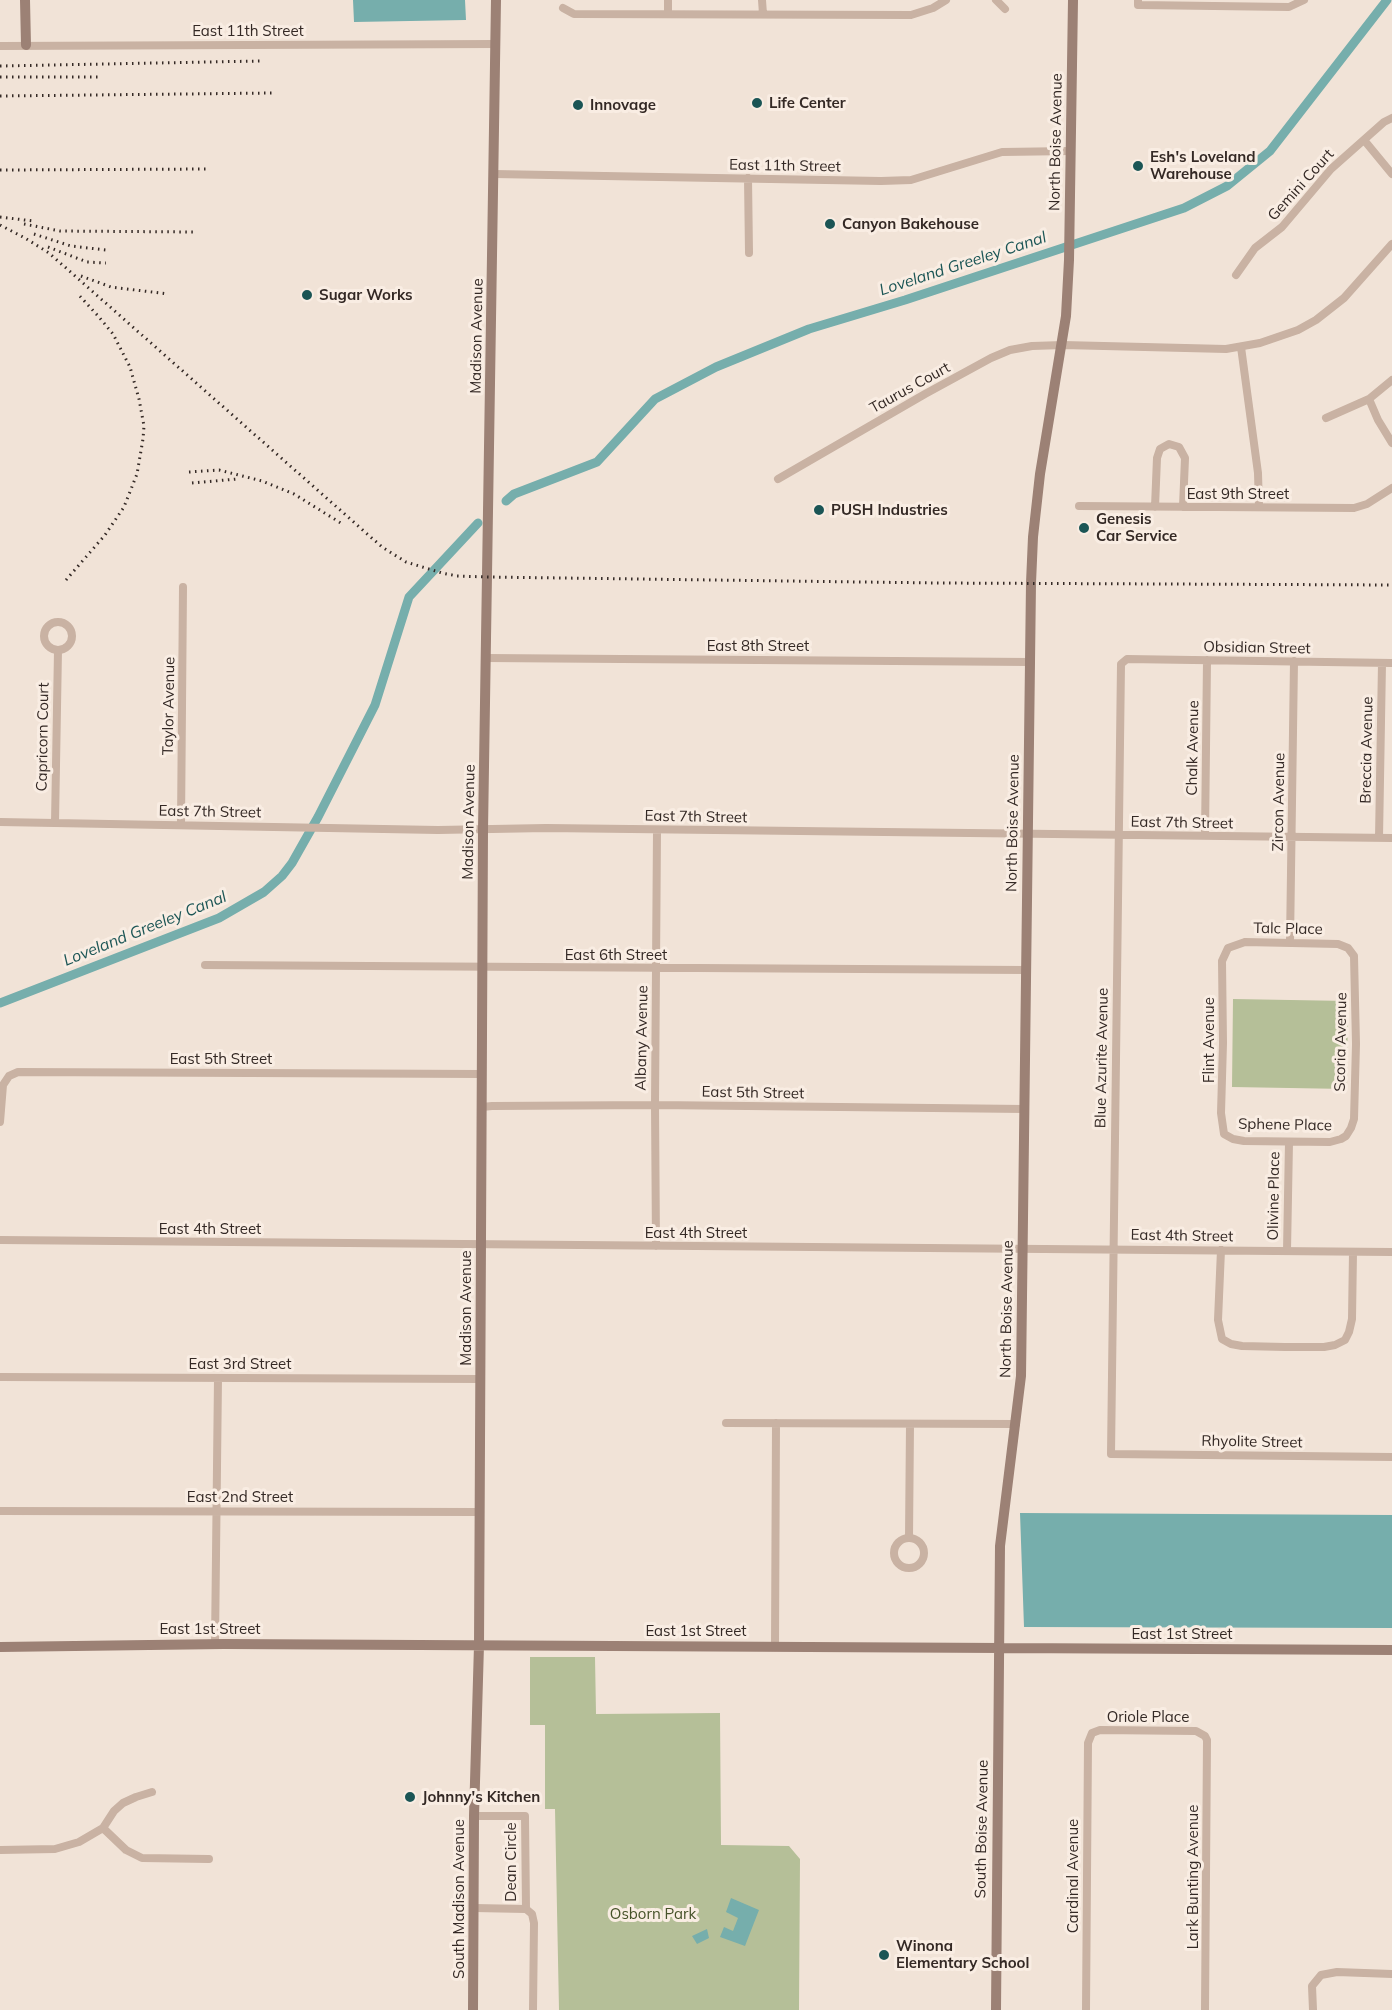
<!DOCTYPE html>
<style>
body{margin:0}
canvas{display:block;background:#f1e3d7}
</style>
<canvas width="1392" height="2010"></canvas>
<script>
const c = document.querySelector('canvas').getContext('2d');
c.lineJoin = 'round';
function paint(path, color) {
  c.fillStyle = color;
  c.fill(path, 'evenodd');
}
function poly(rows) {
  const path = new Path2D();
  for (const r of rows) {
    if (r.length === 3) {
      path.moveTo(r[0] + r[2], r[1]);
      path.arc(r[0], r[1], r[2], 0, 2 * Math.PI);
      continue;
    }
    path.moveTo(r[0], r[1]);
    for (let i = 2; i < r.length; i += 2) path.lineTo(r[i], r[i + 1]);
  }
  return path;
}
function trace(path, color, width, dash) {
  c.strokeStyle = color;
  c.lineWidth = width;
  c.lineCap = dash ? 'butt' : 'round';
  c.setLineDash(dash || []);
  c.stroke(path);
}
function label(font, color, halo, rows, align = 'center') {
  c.font = font + ' Mulish,sans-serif';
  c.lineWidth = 6;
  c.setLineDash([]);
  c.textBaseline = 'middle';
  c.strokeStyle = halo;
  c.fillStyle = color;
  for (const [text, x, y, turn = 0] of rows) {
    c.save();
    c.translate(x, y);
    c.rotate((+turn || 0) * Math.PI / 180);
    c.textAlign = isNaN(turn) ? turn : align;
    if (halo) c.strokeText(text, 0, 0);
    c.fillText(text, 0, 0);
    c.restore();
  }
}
paint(poly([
 [1233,999,1348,1001,1347,1089,1232,1087],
 [530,1657,595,1657,596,1714,720,1713,721,1845,789,1846,800,1859,799,2010,559,2010,555,1809,545,1809,545,1725,530,1725]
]), '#b5bf98');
paint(poly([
 [353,0,465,0,466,20,354,22],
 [1020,1513,1392,1515,1392,1628,1024,1627],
 [731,1898,759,1910,745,1946,720,1937,724,1927,733,1931,738,1918,726,1912],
 [707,1929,709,1938,697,1944,692,1936]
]), '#76aeac');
trace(poly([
 [506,501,514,494,597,462,655,399,716,367,809,329,905,300,1184,208,1227,186,1270,151,1387,0],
 [0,1003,219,918,264,892,282,876,292,863,318,817,375,705,409,597,478,523]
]), '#76aeac', 9);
trace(poly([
 [668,0,668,13],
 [762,0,763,14],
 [996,0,1005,9],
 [1138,0,1138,5,1289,7,1304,0],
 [563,8,574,14,911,15,933,8,946,0],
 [0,46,496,44],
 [1364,140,1392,174],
 [494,174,881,181,911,180,1002,152,1071,151],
 [748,178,749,253],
 [1236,275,1255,248,1282,227,1331,169,1384,122,1392,118],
 [1241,347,1258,473,1259,507],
 [1369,399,1378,420,1392,443],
 [1326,418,1369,399,1392,380],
 [778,479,925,394,991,358,1010,350,1032,346,1063,345,1226,349,1260,343,1298,330,1316,320,1344,298,1392,244],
 [1079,506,1354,508,1367,504,1392,488],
 [1155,507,1157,458,1160,449,1169,444,1179,447,1185,458,1183,507],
 [58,636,14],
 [486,658,1030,662],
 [1392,663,1127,659,1121,664,1111,1454,1392,1457],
 [0,822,438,830,546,828,1392,838],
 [55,823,58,650],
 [181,825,183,587],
 [1205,836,1207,660],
 [1379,838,1382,663],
 [1245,942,1338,944,1348,948,1354,956,1356,1044,1354,1119,1351,1128,1346,1136,1341,1139,1330,1142,1244,1141,1233,1139,1224,1134,1221,1113,1223,1043,1222,961,1228,948,1245,942],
 [1290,942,1294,661],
 [205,965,1026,970],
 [482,1107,492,1106,655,1105,1025,1109],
 [0,1122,3,1085,9,1076,18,1072,482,1074],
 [0,1240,1392,1252],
 [656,1246,655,1105,657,830],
 [1221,1250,1218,1320,1222,1339,1231,1344,1242,1346,1285,1347,1324,1347,1335,1345,1345,1340,1349,1332,1352,1319,1353,1252],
 [1287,1251,1289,1142],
 [0,1377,480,1379],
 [726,1423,1016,1424],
 [0,1511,479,1512],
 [909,1553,15],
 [909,1538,910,1424],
 [215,1644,218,1378],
 [775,1647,776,1423],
 [474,1816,525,1816,526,1909],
 [103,1828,126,1850,142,1858,209,1859],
 [0,1850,55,1849,79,1842,103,1828,114,1811,123,1803,136,1797,152,1792],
 [474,1908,526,1909],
 [526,1909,532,1914,534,1923,533,2010],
 [1086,2010,1088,1743,1092,1733,1100,1730,1196,1731,1205,1736,1207,1740,1205,2010],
 [1313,2010,1312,1986,1321,1975,1337,1972,1392,1974]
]), '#c9b2a3', 8);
trace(poly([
 [25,0,26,45],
 [0,1647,224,1644,1392,1650],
 [473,2010,474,1816,479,1645,483,830,496,0],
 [996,2010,1000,1546,1021,1376,1031,583,1033,537,1040,474,1066,316,1069,260,1073,0]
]), '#9c8175', 10);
trace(poly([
 [0,66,260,61],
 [0,77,101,77],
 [0,96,274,93],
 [0,170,210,169],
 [0,217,33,221],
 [24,224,60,231,194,232],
 [0,225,25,238,49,253,382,547,406,562,442,573,457,576,488,577,937,583,1392,585],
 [34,234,71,246,106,250],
 [48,247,87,262,106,263],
 [81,276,111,287,168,294],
 [189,472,219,470,262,481,294,494,344,525],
 [192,483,237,479],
 [66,580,105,535,124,507,137,474,143,439,144,426,139,399,130,367,113,334,99,317,77,293]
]), '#342925', 3, [1.5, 4.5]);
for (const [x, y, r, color] of [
 [757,103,6,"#1b5555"],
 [578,105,6,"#1b5555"],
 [1138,166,6,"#1b5555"],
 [830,224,6,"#1b5555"],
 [307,295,6,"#1b5555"],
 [819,510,6,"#1b5555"],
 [1084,528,6,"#1b5555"],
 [410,1797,6,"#1b5555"],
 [884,1955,6,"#1b5555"]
]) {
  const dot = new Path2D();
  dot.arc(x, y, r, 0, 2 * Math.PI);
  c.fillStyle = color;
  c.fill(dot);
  trace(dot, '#f9ede3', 2);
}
label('15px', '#342925', '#f9ede3', [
 ["East 11th Street",248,31],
 ["North Boise Avenue",1056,142,-89],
 ["East 11th Street",785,166,1],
 ["Gemini Court",1301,185,-48],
 ["Madison Avenue",477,336,-89],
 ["Taurus Court",910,388,-29],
 ["East 9th Street",1238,494],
 ["East 8th Street",758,646],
 ["Obsidian Street",1257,648,1],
 ["Taylor Avenue",169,706,-89],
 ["Capricorn Court",43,737,-89],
 ["Chalk Avenue",1193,748,-89],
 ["Breccia Avenue",1367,750,-89],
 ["Zircon Avenue",1279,802,-89],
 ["East 7th Street",210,812,1],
 ["East 7th Street",696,817,1],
 ["Madison Avenue",469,822,-89],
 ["North Boise Avenue",1013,823,-89],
 ["East 7th Street",1182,823,1],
 ["Talc Place",1288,929,1],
 ["East 6th Street",616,955],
 ["Albany Avenue",642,1038,-89],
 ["Flint Avenue",1209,1040,-90],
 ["Scoria Avenue",1341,1042,-89],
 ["Blue Azurite Avenue",1102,1058,-89],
 ["East 5th Street",221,1059],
 ["East 5th Street",753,1093,1],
 ["Sphene Place",1285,1125,1],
 ["Olivine Place",1274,1196,-89],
 ["East 4th Street",210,1229],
 ["East 4th Street",696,1233],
 ["East 4th Street",1182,1236,1],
 ["Madison Avenue",466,1308,-90],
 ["North Boise Avenue",1007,1309,-89],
 ["East 3rd Street",240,1364],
 ["Rhyolite Street",1252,1442,1],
 ["East 2nd Street",240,1497],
 ["East 1st Street",210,1629],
 ["East 1st Street",696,1631],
 ["East 1st Street",1182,1634],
 ["Oriole Place",1148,1717],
 ["South Boise Avenue",982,1829,-89],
 ["Dean Circle",511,1862,-90],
 ["Cardinal Avenue",1073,1876,-90],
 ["Lark Bunting Avenue",1193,1877,-90],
 ["South Madison Avenue",459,1899,-90]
]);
label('bold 15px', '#342925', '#f9ede3', [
 ["Life Center",769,103],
 ["Innovage",590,105],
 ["Esh's Loveland",1150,157],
 ["Warehouse",1150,174],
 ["Canyon Bakehouse",842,224],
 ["Sugar Works",319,295],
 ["PUSH Industries",831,510],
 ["Genesis",1096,519],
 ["Car Service",1096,536],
 ["Johnny's Kitchen",422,1797],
 ["Winona",896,1946],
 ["Elementary School",896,1963]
], 'left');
label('15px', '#465229', '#f9ede3', [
 ["Osborn Park",653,1914]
]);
label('italic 16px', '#1b5555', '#f9ede3', [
 ["Loveland Greeley Canal",963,264,-18],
 ["Loveland Greeley Canal",145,929,-22]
]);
</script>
